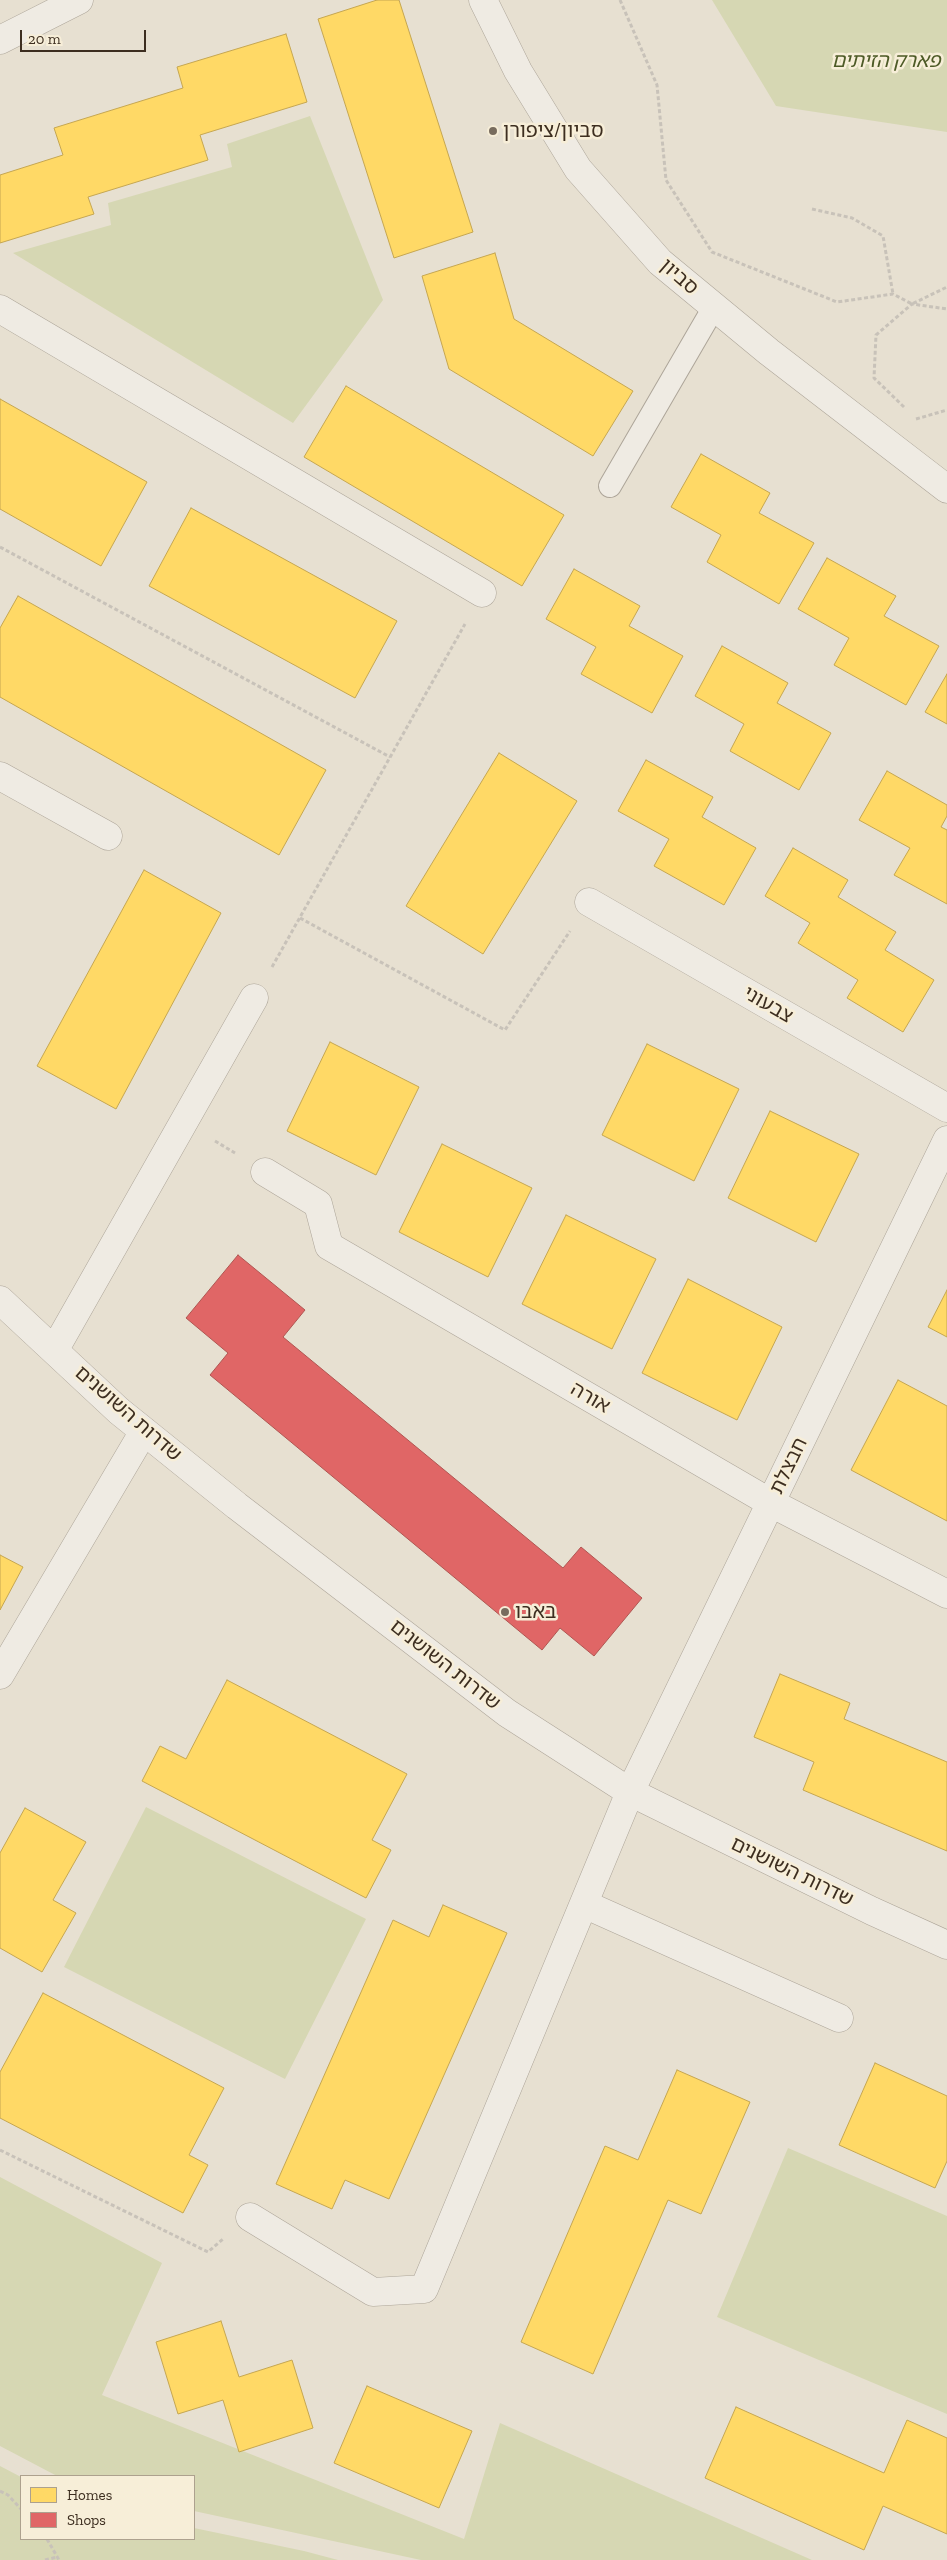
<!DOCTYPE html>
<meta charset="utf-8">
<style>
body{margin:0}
#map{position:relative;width:947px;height:2560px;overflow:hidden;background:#e7e0d1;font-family:"Zilla Slab",serif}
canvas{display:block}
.legend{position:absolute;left:20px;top:2475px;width:175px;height:65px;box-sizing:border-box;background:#f7eed8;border:1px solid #ada18e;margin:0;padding:6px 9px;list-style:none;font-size:15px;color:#3d2e20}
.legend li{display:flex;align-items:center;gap:10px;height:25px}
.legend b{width:25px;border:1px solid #ada18e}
.scale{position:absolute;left:20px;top:30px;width:126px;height:22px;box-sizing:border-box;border:2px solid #3d2e20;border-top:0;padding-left:6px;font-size:15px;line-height:18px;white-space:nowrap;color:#3d2e20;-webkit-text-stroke:4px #f7eed8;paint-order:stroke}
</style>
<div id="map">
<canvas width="947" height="2560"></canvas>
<ul class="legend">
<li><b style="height:14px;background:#ffd966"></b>Homes</li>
<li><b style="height:14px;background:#e06666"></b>Shops</li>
</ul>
<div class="scale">20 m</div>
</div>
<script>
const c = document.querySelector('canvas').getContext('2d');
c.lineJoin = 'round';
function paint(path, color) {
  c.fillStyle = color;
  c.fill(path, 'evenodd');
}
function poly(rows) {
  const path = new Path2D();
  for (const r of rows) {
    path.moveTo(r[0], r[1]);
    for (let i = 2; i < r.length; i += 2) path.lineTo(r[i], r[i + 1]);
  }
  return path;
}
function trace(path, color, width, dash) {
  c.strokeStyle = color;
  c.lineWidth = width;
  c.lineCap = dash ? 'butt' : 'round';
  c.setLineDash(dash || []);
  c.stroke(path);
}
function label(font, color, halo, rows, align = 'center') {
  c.font = font + ' "Zilla Slab","Noto Sans Hebrew",serif';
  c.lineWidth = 5;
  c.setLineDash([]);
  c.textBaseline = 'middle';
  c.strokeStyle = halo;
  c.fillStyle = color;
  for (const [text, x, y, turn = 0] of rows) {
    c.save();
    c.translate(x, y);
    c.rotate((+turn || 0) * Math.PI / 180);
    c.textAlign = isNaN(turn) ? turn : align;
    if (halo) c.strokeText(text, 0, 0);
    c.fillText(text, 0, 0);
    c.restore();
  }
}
paint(poly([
 [712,0,947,0,947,132,776,106],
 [310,116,383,300,293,423,13,253,111,225,108,203,232,167,227,144],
 [146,1807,366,1919,285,2079,64,1967],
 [788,2148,947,2216,947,2414,717,2317],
 [0,2177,162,2263,102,2395,464,2539,500,2423,812,2560,421,2560,194,2511,194,2476,57,2476,0,2446],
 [0,2466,21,2477,21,2539,194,2539,194,2528,304,2551,338,2560,0,2560]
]), '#d6d7b3');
const homes = poly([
 [377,0,399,0,473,232,394,258,318,19,377,0],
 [286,34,307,102,200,135,208,160,88,197,94,214,0,243,0,175,63,155,54,128,183,88,177,67,286,34],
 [495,253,514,319,633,391,593,456,449,369,422,276,495,253],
 [346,386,564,515,522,586,304,457,346,386],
 [0,399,147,482,101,566,0,509,0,399],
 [701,454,770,493,759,513,814,543,779,604,707,562,721,535,671,507,701,454],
 [191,508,397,621,355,698,149,586,191,508],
 [827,558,896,596,884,616,939,646,906,705,834,665,849,638,798,609,827,558],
 [574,569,640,606,629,626,683,656,652,713,581,674,596,647,546,619,574,569],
 [18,596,326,770,279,855,0,697,0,628,18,596],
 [722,646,788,683,777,703,831,733,799,790,730,751,744,724,695,696,722,646],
 [947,674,947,724,925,712,947,674],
 [499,753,577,801,483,954,406,906,499,753],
 [646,760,713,797,702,817,756,848,724,905,654,866,669,839,618,811,646,760],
 [887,771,947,805,947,816,941,827,947,830,947,904,894,875,910,848,859,820,887,771],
 [793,848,848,880,838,897,896,932,885,950,934,980,903,1032,847,998,858,980,798,943,810,923,765,896,793,848],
 [144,870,221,913,116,1109,37,1066,144,870],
 [330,1042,419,1087,376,1175,287,1131,330,1042],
 [647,1044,739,1089,694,1181,602,1135,647,1044],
 [770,1111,859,1154,816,1242,728,1198,770,1111],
 [442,1144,532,1188,488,1277,399,1232,442,1144],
 [566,1215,656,1259,612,1349,522,1304,566,1215],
 [688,1279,782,1327,737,1420,642,1373,688,1279],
 [947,1290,947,1337,928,1327,947,1290],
 [898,1380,947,1406,947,1521,851,1470,898,1380],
 [0,1555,23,1567,0,1610,0,1555],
 [780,1674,850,1703,844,1719,947,1762,947,1851,803,1790,814,1762,754,1737,780,1674],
 [227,1680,407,1774,372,1840,391,1850,366,1898,142,1781,160,1746,186,1759,227,1680],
 [25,1808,86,1842,53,1900,76,1913,42,1972,0,1948,0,1853,25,1808],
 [443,1905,507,1933,389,2199,345,2180,332,2209,276,2184,393,1920,429,1937,443,1905],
 [43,1993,224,2088,189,2155,208,2165,183,2213,0,2118,0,2072,43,1993],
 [875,2063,947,2096,947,2161,935,2188,839,2145,875,2063],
 [677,2070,750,2102,701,2214,668,2200,593,2374,521,2342,605,2146,638,2160,677,2070],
 [221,2321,239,2377,292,2360,313,2428,239,2452,223,2400,178,2414,156,2342,221,2321],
 [367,2386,472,2431,439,2508,334,2463,367,2386],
 [736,2407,884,2473,907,2420,947,2438,947,2534,883,2506,864,2550,705,2478,736,2407]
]);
paint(homes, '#ffd966');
trace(homes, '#c5a651', 1);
const shops = poly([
 [238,1255,305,1310,283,1337,563,1568,581,1547,642,1598,594,1656,560,1628,542,1650,210,1375,228,1353,186,1318,238,1255]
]);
paint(shops, '#e06666');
trace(shops, '#af5551', 1);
const service = poly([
 [610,486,714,307]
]);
const minor = poly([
 [0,40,79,0],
 [0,309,482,593],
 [0,776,108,836],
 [589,902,947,1108],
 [265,1172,318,1204,329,1246,771,1503,947,1594],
 [0,1300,119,1411,237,1506,507,1713,630,1792,872,1911,947,1945],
 [55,1349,254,998],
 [0,1675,144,1431],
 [584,1904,839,2018],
 [250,2217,373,2292,424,2289,630,1792,947,1140]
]);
const tertiary = poly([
 [483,0,518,71,578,169,660,262,769,352,947,489]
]);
trace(service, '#ada599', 24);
trace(minor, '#ada599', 29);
trace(tertiary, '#ada599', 29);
trace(poly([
 [620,0,657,85,666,180,712,252,837,302,893,294,912,304,947,287],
 [812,209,852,218,883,236,893,294],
 [904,407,874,378,876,335,912,304,947,309],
 [916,419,947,410],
 [0,547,390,757],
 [300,918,505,1030,570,931],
 [272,967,465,624],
 [215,1141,235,1153],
 [0,2150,208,2252,223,2239],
 [0,2491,8,2495,21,2509],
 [47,2539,59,2560],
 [45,2560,57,2557]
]), '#c8c2b9', 3, [4, 2.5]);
trace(service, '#efebe3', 22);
trace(minor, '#efebe3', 28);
trace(tertiary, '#efebe3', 28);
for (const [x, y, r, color] of [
 [493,131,5,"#786c5e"],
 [505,1612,5,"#786c5e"]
]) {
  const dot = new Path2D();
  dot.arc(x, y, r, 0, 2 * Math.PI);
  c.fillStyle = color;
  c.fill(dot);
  trace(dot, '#f7eed8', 2);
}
label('italic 20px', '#4d5a26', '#f7eed8', [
 ["פארק הזיתים",886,61]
]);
label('20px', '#3d2e20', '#f7eed8', [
 ["סביון/ציפורן",503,131],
 ["באבו",515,1612]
], 'left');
label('20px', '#3d2e20', '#f7eed8', [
 ["סביון",679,277,41],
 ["צבעוני",768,1005,30],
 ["אורה",590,1398,30],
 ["שדרות השושנים",128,1414,41],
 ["חבצלת",789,1466,-64],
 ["שדרות השושנים",445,1665,38],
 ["שדרות השושנים",792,1872,26]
]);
</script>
